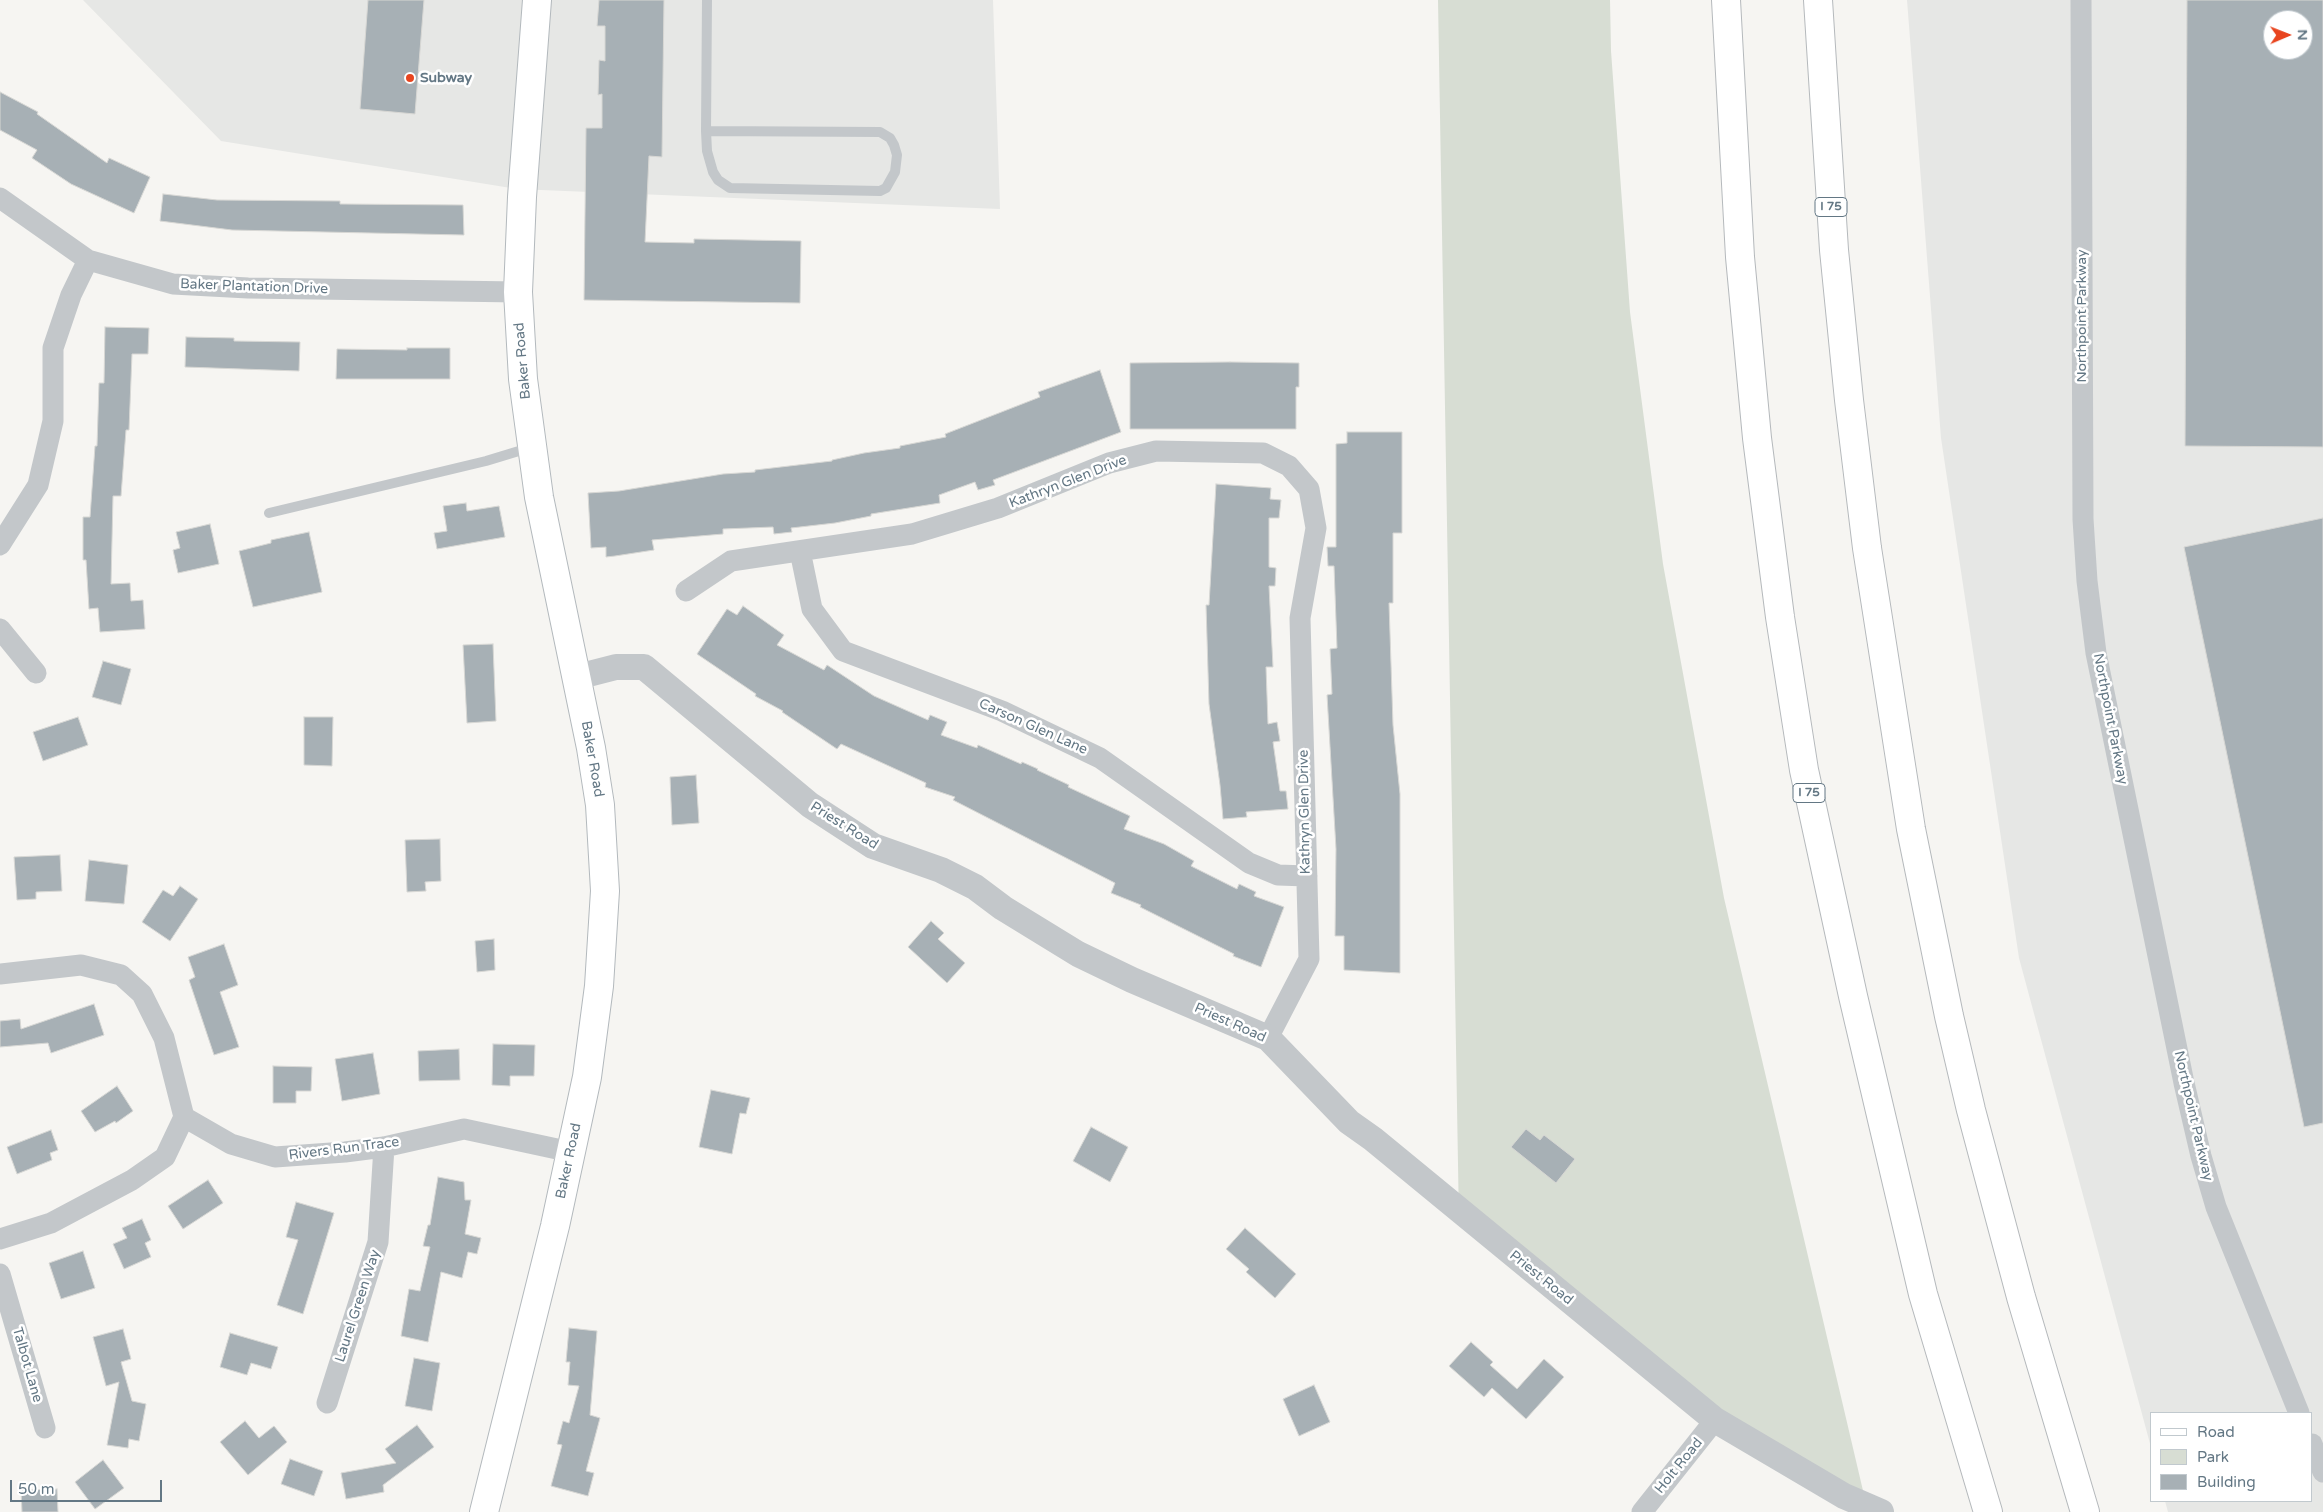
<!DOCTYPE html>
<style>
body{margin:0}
#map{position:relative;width:2323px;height:1512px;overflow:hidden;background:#f6f5f2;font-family:"Varela Round",sans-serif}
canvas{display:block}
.legend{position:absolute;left:2150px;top:1412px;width:162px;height:90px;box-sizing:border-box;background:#fff;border:1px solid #c1c9ce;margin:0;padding:6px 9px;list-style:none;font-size:15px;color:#637784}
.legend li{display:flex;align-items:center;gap:10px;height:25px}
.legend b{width:25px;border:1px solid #c1c9ce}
.north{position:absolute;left:2263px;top:10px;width:50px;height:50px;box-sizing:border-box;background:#fff;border:1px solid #c1c9ce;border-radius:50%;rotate:89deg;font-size:14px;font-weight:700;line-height:20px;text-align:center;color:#637784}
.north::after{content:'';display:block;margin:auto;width:18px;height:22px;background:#e8451f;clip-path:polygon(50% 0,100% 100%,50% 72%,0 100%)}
.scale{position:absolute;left:10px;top:1480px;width:152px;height:22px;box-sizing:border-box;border:2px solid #637784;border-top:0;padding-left:6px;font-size:15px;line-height:18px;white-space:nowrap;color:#637784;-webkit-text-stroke:4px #fff;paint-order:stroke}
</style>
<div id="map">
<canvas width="2323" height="1512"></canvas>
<ul class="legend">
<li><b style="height:6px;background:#fff"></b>Road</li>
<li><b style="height:14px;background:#d7ddd3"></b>Park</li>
<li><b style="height:14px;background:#a7b0b5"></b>Building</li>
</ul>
<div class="north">N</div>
<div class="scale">50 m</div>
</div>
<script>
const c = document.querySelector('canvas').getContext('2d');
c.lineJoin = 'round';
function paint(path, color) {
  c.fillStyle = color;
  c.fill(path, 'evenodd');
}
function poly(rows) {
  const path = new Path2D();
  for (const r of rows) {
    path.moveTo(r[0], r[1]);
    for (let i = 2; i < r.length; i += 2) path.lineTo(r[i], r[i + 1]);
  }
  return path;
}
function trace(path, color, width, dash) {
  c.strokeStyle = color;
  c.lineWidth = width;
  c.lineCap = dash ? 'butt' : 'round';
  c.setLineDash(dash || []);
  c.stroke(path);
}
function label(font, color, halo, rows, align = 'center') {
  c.font = font + ' "Varela Round",sans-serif';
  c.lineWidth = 5;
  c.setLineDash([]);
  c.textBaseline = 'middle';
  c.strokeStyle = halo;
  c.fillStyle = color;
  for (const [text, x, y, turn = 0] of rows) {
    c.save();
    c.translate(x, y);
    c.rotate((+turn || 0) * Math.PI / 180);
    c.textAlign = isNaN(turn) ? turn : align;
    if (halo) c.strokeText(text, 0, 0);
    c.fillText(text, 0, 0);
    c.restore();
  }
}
paint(poly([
 [83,0,993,0,1000,209,517,189,221,141],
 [1907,0,2323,0,2323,1512,2168,1512,2165,1501,2312,1501,2312,1413,2152,1413,2152,1451,2019,958,1941,438],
 [2273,20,2303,20,2303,50,2273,50]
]), '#e6e7e5');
paint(poly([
 [1438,0,1610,0,1611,51,1630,312,1663,564,1724,898,1868,1512,1856,1512,1459,1222]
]), '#d7ddd3');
const building = poly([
 [368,0,424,0,415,114,360,109,368,0],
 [599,0,664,0,662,157,649,156,645,242,694,243,694,239,801,241,800,303,584,300,586,128,602,128,602,94,598,95,599,60,605,61,605,26,597,26,599,0],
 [2187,0,2323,0,2323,447,2185,446,2187,0],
 [2273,20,2303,20,2303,50,2273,50,2273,20],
 [0,92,38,112,37,114,107,163,109,158,150,177,134,213,71,184,32,158,37,150,0,130,0,92],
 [163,194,217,200,340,201,340,204,463,205,464,235,232,230,160,221,163,194],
 [105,327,149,328,148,354,132,354,129,430,126,430,121,496,113,496,111,584,130,583,131,601,143,600,145,629,100,632,98,608,89,609,86,560,83,560,83,517,90,517,95,446,97,446,99,383,104,383,105,327],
 [186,337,234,338,234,341,300,342,299,371,185,367,186,337],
 [407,348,450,348,450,379,336,379,337,349,407,350,407,348],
 [1230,362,1299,363,1299,387,1296,387,1296,429,1130,429,1130,363,1230,362],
 [1100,370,1121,432,993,480,995,485,978,490,975,482,939,495,940,503,871,514,871,516,835,523,791,528,792,532,774,534,773,527,723,529,723,534,652,540,654,550,615,556,606,557,606,547,591,548,588,493,619,491,723,474,755,472,755,470,832,461,832,460,864,453,900,448,900,446,946,437,945,434,1040,397,1038,392,1100,370],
 [1347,432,1402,432,1402,533,1393,533,1393,603,1389,603,1393,725,1400,794,1400,973,1344,970,1344,936,1335,936,1336,849,1327,695,1332,694,1330,649,1337,648,1334,566,1328,566,1327,547,1336,547,1336,444,1347,443,1347,432],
 [1216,484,1271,488,1270,499,1281,500,1279,518,1269,518,1269,567,1276,568,1275,586,1269,586,1273,667,1266,667,1268,724,1277,722,1280,741,1273,742,1280,791,1286,791,1288,809,1246,812,1247,817,1223,819,1220,785,1209,704,1206,605,1209,605,1216,484],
 [466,503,467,511,499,506,505,537,437,549,434,533,447,531,443,506,466,503],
 [2323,518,2323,1123,2304,1127,2184,547,2323,518],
 [210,524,219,564,178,573,173,550,180,548,176,532,210,524],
 [309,532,322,592,253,607,239,551,271,543,271,540,309,532],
 [743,606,784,635,777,645,824,670,827,665,874,696,928,720,930,715,947,722,941,735,977,748,978,745,1021,764,1022,762,1038,769,1037,770,1069,785,1068,787,1130,816,1124,829,1164,844,1194,861,1191,866,1237,889,1239,884,1256,892,1254,896,1284,907,1261,967,1233,956,1234,954,1140,907,1141,905,1111,893,1115,883,953,800,955,797,925,787,926,783,841,744,837,749,782,712,783,711,755,696,756,694,697,654,727,609,737,615,743,606],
 [493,644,496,721,467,723,463,645,493,644],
 [103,661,131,669,121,705,92,697,103,661],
 [78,717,88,745,43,761,33,732,78,717],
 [304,717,333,717,332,766,304,765,304,717],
 [696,775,699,823,672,825,670,777,696,775],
 [440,839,441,881,425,882,426,891,407,892,405,840,440,839],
 [60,855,62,891,36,892,36,899,17,900,14,857,60,855],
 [89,860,128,865,124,904,85,901,89,860],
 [180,886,198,899,170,941,142,922,163,890,173,896,180,886],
 [931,921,944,933,938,939,965,963,947,983,908,947,931,921],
 [494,939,495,970,477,972,475,941,494,939],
 [224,944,238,985,220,992,239,1047,214,1055,189,980,195,977,188,957,224,944],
 [94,1004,104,1035,51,1053,48,1043,0,1047,0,1021,20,1019,21,1029,94,1004],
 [493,1044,535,1045,534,1076,510,1076,510,1086,492,1085,493,1044],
 [459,1049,460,1080,419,1081,418,1051,459,1049],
 [373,1053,380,1094,342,1101,335,1059,373,1053],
 [273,1066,312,1067,311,1091,296,1091,296,1103,273,1103,273,1066],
 [117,1086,133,1111,116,1123,115,1121,95,1132,81,1111,117,1086],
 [711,1090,750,1098,746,1114,740,1113,732,1154,699,1147,711,1090],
 [1091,1127,1128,1147,1110,1182,1073,1161,1091,1127],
 [1526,1129,1540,1140,1544,1135,1575,1159,1556,1183,1511,1147,1526,1129],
 [51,1130,58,1150,50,1153,52,1160,17,1174,7,1147,51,1130],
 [438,1177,464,1182,465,1200,471,1200,465,1234,481,1238,477,1254,468,1252,462,1278,441,1272,428,1342,401,1336,409,1289,420,1291,430,1247,423,1246,428,1225,430,1225,438,1177],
 [208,1180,223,1203,183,1229,168,1206,208,1180],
 [296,1202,334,1213,303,1314,277,1305,298,1240,286,1237,296,1202],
 [142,1219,151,1240,145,1243,151,1257,124,1269,113,1244,127,1238,122,1228,142,1219],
 [1245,1228,1296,1274,1275,1298,1246,1272,1249,1269,1226,1249,1245,1228],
 [83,1251,95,1288,61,1299,49,1263,83,1251],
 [569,1328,597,1331,590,1415,600,1418,586,1471,594,1473,588,1496,551,1486,562,1445,557,1444,563,1421,569,1423,579,1386,568,1385,570,1362,566,1362,569,1328],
 [123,1329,131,1359,121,1362,132,1401,146,1404,139,1441,129,1439,128,1448,107,1445,119,1382,106,1386,93,1337,123,1329],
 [230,1333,278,1347,271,1369,251,1363,247,1375,220,1367,230,1333],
 [1471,1342,1493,1362,1490,1365,1517,1389,1544,1359,1564,1377,1526,1419,1492,1388,1484,1397,1449,1366,1471,1342],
 [414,1358,440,1363,432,1411,405,1406,414,1358],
 [1314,1385,1330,1422,1299,1436,1283,1399,1314,1385],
 [245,1421,259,1438,274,1426,287,1442,248,1475,220,1442,245,1421],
 [417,1425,434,1447,383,1485,384,1492,346,1499,341,1473,396,1463,385,1449,417,1425],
 [290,1459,323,1471,314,1496,281,1484,290,1459],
 [103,1460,124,1488,95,1509,75,1482,103,1460],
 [57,1489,58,1512,22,1512,21,1490,57,1489]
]);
paint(building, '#a7b0b5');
trace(building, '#d7d7d4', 1);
const secondary = poly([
 [484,1512,555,1226,587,1077,599,986,605,891,600,805,591,748,539,497,523,379,518,292,522,197,537,0]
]);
const motorway = poly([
 [1726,0,1740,257,1757,438,1780,617,1804,770,1853,996,1923,1294,1988,1512],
 [1818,0,1834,250,1849,400,1867,548,1911,829,1949,1016,1971,1110,2021,1297,2085,1512]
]);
trace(secondary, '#b3b9bd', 30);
trace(motorway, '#b5b9bc', 30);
trace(poly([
 [706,131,880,132,890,138,894,145,897,155,895,172,886,188,880,191,730,188,718,180,713,172,707,151,706,131,707,0],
 [269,513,486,461,532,447]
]), '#c3c7ca', 10);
trace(poly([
 [2081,0,2083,519,2087,581,2096,653,2184,1083,2201,1156,2216,1207,2299,1413],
 [0,198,88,260,173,284,248,288,518,292],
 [0,545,38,485,53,421,53,348,71,295,88,260],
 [800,551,812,609,843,651,1002,711,1100,758,1249,863,1278,875,1307,876],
 [686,591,731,561,912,534,998,508,1109,463,1156,451,1263,453,1289,466,1309,489,1316,528,1300,618,1309,959,1268,1038],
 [0,629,36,673],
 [0,974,81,965,121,975,142,994,164,1038,184,1117,165,1157,132,1180,51,1223,0,1239],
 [184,1117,231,1144,275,1157,345,1152,384,1147,464,1129,571,1152],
 [0,1274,45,1428],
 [327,1403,378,1242,384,1147],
 [2312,1444,2323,1472],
 [1642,1512,1715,1420]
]), '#c3c7ca', 21);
trace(poly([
 [577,677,616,667,644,667,810,805,873,846,941,870,975,887,1003,908,1078,954,1132,980,1268,1038,1349,1122,1373,1139,1715,1420,1844,1496,1881,1512]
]), '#c3c7ca', 26);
trace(secondary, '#fff', 28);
trace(motorway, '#fff', 28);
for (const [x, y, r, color] of [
 [410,78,5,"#e8451f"]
]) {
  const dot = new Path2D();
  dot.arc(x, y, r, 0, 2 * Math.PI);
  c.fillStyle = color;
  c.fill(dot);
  trace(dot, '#fff', 2);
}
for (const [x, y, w] of [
 [1831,207,32],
 [1809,793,32]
]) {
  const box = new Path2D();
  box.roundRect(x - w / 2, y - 9.5, w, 19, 4);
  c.fillStyle = '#fff';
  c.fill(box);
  trace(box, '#637784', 1);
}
label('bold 12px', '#637784', null, [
 ["I 75",1831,207],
 ["I 75",1809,793]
]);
label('bold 14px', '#637784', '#fff', [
 ["Subway",420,78]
], 'left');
label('14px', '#637784', '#fff', [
 ["Baker Plantation Drive",254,287,2],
 ["Northpoint Parkway",2082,316,-90],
 ["Baker Road",523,361,-95],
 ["Kathryn Glen Drive",1068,482,-21],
 ["Northpoint Parkway",2110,719,79],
 ["Carson Glen Lane",1033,727,24],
 ["Baker Road",592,759,80],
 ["Kathryn Glen Drive",1305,812,-91],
 ["Priest Road",844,826,32],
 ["Priest Road",1230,1023,24],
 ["Northpoint Parkway",2193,1116,77],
 ["Rivers Run Trace",344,1149,-7],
 ["Baker Road",569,1161,-78],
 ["Priest Road",1541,1278,39],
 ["Laurel Green Way",358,1306,-72],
 ["Talbot Lane",27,1365,74],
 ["Holt Road",1679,1466,-51]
]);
</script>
